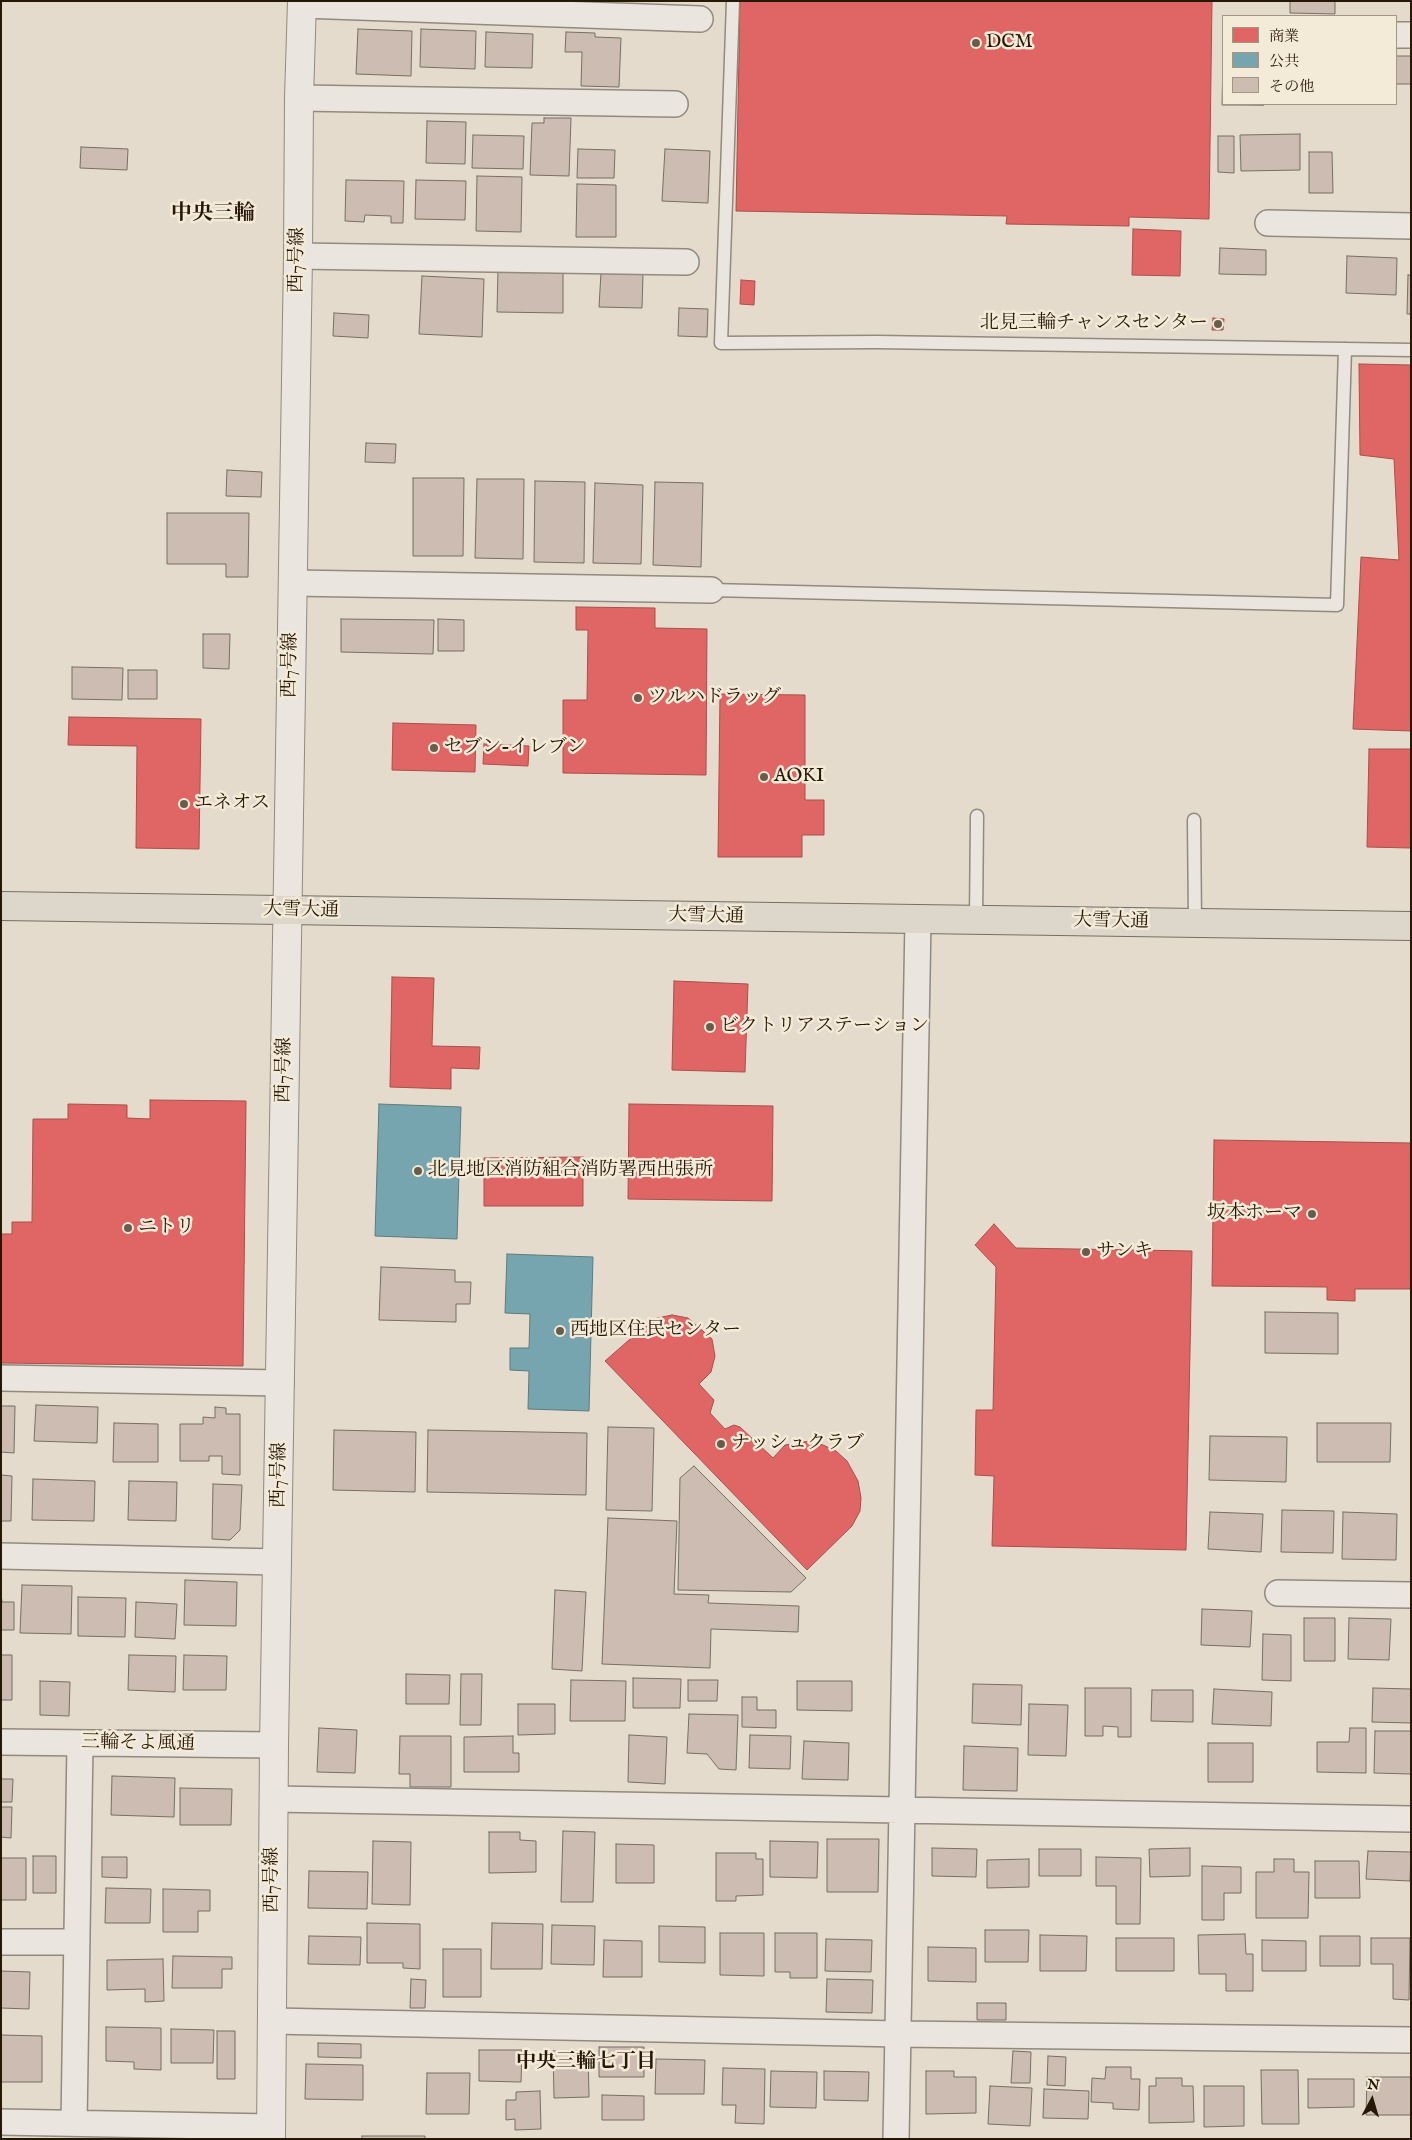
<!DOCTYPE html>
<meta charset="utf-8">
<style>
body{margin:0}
#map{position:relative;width:1412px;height:2140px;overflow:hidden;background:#e4dbcd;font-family:"IM FELL English","Noto Serif JP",serif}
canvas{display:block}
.frame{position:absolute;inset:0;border:2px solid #261805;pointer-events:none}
.legend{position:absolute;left:1222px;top:15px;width:175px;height:90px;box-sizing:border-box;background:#f4ead8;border:1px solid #a29684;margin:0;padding:6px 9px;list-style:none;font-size:15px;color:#261805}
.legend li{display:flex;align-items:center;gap:10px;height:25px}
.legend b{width:25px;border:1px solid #a29684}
.north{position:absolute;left:1347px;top:2075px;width:50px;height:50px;-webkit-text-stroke:4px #f4ead8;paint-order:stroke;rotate:6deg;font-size:14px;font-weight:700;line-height:20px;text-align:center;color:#261805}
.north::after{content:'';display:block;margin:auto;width:18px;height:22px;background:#261805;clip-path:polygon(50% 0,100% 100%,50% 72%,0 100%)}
</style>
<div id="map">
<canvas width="1412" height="2140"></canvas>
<div class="frame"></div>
<ul class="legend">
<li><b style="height:14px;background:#e06666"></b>商業</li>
<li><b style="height:14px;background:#76a5af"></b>公共</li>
<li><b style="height:14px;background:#cdbcb1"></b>その他</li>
</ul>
<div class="north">N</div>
</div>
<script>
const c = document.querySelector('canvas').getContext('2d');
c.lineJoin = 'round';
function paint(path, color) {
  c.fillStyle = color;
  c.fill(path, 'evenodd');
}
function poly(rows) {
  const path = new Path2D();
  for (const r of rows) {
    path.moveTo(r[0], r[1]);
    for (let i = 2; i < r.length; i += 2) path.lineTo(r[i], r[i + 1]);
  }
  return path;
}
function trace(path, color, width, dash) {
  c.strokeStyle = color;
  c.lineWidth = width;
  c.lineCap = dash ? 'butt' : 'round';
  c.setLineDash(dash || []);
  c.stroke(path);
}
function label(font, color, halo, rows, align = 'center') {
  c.font = font + ' "IM FELL English","Noto Serif JP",serif';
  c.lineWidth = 5;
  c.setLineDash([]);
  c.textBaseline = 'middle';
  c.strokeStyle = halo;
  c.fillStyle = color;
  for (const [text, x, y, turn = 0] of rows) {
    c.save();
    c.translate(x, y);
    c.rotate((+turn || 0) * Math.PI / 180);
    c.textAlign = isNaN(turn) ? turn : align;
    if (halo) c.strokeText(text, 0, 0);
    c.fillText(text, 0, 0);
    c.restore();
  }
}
const shops = poly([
 [740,1,1212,1,1209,219,1129,217,1129,226,1006,224,1007,216,736,211,740,1],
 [1133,229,1181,231,1180,276,1132,275,1133,229],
 [741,280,755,281,754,305,740,304,741,280],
 [1213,318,1224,319,1223,330,1212,330,1213,318],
 [1359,364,1411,365,1411,731,1353,729,1361,557,1399,560,1394,459,1360,455,1359,364],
 [576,607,655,608,655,628,707,629,706,775,563,773,563,700,587,700,588,630,576,630,576,607],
 [720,694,805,695,805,800,824,800,824,835,802,835,802,857,718,857,720,694],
 [69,717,201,719,199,849,136,848,137,746,68,745,69,717],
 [393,723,476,725,475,772,392,770,393,723],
 [484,744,529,746,528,766,483,764,484,744],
 [1369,749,1411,749,1411,848,1367,847,1369,749],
 [392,977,434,978,432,1046,480,1047,479,1069,451,1068,451,1089,390,1087,392,977],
 [674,981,748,984,745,1072,672,1070,674,981],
 [150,1100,246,1101,243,1366,1,1363,1,1234,12,1234,12,1222,32,1222,33,1119,68,1119,68,1104,127,1105,127,1118,150,1119,150,1100],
 [629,1104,773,1106,772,1201,628,1199,629,1104],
 [1214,1140,1411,1143,1411,1289,1355,1289,1355,1301,1327,1300,1327,1287,1212,1286,1214,1140],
 [583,1157,583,1206,484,1206,484,1158,583,1157],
 [994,1224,1016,1248,1192,1251,1186,1550,992,1546,994,1476,975,1475,976,1410,993,1410,996,1267,975,1245,994,1224],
 [672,1315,688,1318,712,1339,715,1356,711,1372,699,1384,714,1400,710,1413,725,1429,734,1425,740,1427,773,1458,785,1445,810,1441,823,1445,836,1451,847,1461,858,1481,861,1498,860,1511,852,1526,807,1570,605,1361,653,1319,672,1315]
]);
paint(shops, '#e06666');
trace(shops, '#a84f49', 1);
const public = poly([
 [379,1104,461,1107,457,1239,375,1236,379,1104],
 [507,1254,593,1257,589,1411,528,1409,529,1371,510,1370,510,1348,529,1348,530,1314,505,1313,507,1254]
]);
paint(public, '#76a5af');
trace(public, '#5e7b7c', 1);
const building = poly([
 [1290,1,1335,1,1335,14,1290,13,1290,1],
 [358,29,412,31,411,76,356,74,358,29],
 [421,29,476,31,475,69,420,67,421,29],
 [486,32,533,34,532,68,485,67,486,32],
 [566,32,595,33,595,37,621,38,619,87,581,86,582,52,565,52,566,32],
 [1396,56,1411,56,1411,84,1396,84,1396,56],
 [1223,61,1223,104,1264,105,1222,105,1223,61],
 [544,118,571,118,569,176,530,175,532,123,544,123,544,118],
 [427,121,466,122,465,164,426,163,427,121],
 [1300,134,1300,170,1241,171,1240,135,1300,134],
 [473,135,524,136,523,169,472,168,473,135],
 [1218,136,1234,136,1234,173,1218,172,1218,136],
 [81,147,128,149,127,170,80,168,81,147],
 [578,149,615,150,614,178,577,178,578,149],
 [665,149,710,151,708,203,662,201,665,149],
 [1309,152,1332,152,1333,193,1309,193,1309,152],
 [477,176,522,177,521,232,476,231,477,176],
 [346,180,404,181,403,223,391,223,391,216,365,215,364,222,345,221,346,180],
 [416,180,466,181,465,220,415,219,416,180],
 [577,184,616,185,616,237,576,237,577,184],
 [1220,248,1266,250,1266,275,1219,274,1220,248],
 [1347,256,1397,258,1396,295,1346,293,1347,256],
 [498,270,563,271,563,313,497,312,498,270],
 [601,273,643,274,642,308,599,307,601,273],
 [1408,275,1411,275,1411,314,1407,314,1408,275],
 [422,276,484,279,482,337,419,334,422,276],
 [679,308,708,309,707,337,678,336,679,308],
 [334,313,369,315,368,338,333,336,334,313],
 [366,443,396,444,395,463,365,462,366,443],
 [227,470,262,472,261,497,226,496,227,470],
 [413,478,464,478,463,556,413,556,413,478],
 [477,479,524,479,523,559,475,558,477,479],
 [535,481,585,482,584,563,534,562,535,481],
 [655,482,703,483,701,567,653,565,655,482],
 [595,483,643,485,641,564,593,563,595,483],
 [167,513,249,513,248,577,226,577,226,564,167,564,167,513],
 [341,619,434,620,433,654,341,652,341,619],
 [438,619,464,620,464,651,438,651,438,619],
 [203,634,230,634,229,669,203,668,203,634],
 [72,667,123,668,122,700,72,699,72,667],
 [128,670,157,670,157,699,128,699,128,670],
 [381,1267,455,1270,455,1282,471,1282,470,1304,456,1304,456,1322,379,1320,381,1267],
 [1265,1312,1338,1313,1338,1354,1265,1353,1265,1312],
 [36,1405,98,1407,97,1443,34,1441,36,1405],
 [1,1406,15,1406,14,1453,1,1452,1,1406],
 [215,1407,226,1408,226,1414,240,1414,240,1475,222,1474,222,1456,209,1456,209,1461,180,1461,180,1424,203,1424,203,1417,215,1418,215,1407],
 [114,1423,158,1424,158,1462,113,1462,114,1423],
 [1317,1423,1391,1423,1390,1462,1317,1462,1317,1423],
 [608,1427,654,1428,652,1511,606,1510,608,1427],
 [334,1430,416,1432,415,1492,333,1490,334,1430],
 [428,1430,587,1433,586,1495,427,1492,428,1430],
 [1210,1436,1287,1437,1286,1482,1209,1480,1210,1436],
 [694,1466,806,1578,791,1592,678,1590,680,1478,694,1466],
 [1,1475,12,1476,11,1521,1,1521,1,1475],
 [33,1479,95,1481,94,1521,32,1520,33,1479],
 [129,1481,177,1482,176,1521,128,1520,129,1481],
 [213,1484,242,1485,240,1530,230,1540,212,1539,213,1484],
 [1282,1510,1334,1511,1333,1553,1281,1552,1282,1510],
 [1210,1512,1263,1514,1261,1552,1208,1549,1210,1512],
 [1343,1512,1397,1514,1396,1560,1342,1559,1343,1512],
 [608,1518,677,1521,674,1594,709,1595,708,1603,799,1606,798,1632,711,1629,710,1668,602,1664,608,1518],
 [185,1580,237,1582,236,1626,184,1625,185,1580],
 [22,1585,72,1586,71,1634,20,1633,22,1585],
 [555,1590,586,1592,582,1671,552,1669,555,1590],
 [1,1593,2,1602,14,1602,14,1630,1,1630,1,1593],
 [78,1597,126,1598,125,1637,78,1636,78,1597],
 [136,1602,177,1604,175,1639,135,1637,136,1602],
 [1202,1609,1252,1611,1250,1647,1201,1645,1202,1609],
 [1304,1618,1335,1618,1335,1661,1304,1661,1304,1618],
 [1349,1618,1391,1619,1389,1660,1348,1659,1349,1618],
 [1263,1634,1291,1635,1291,1681,1262,1680,1263,1634],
 [1,1655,12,1655,12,1700,1,1700,1,1655],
 [129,1655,176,1656,175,1692,128,1690,129,1655],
 [184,1655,227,1656,226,1690,183,1690,184,1655],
 [406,1674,450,1675,449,1704,406,1704,406,1674],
 [461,1674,482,1674,481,1725,460,1725,461,1674],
 [633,1678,681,1679,680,1708,633,1708,633,1678],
 [571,1680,626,1681,625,1721,570,1721,571,1680],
 [688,1680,718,1680,717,1701,688,1701,688,1680],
 [40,1681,70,1682,69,1716,40,1715,40,1681],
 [797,1681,852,1681,852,1711,797,1710,797,1681],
 [973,1684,1022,1685,1021,1725,972,1723,973,1684],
 [1085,1688,1131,1688,1131,1737,1118,1737,1118,1727,1103,1726,1103,1736,1085,1736,1085,1688],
 [1373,1688,1411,1689,1411,1723,1372,1722,1373,1688],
 [1214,1689,1272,1692,1271,1726,1212,1724,1214,1689],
 [1152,1690,1193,1690,1193,1722,1151,1721,1152,1690],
 [742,1697,757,1697,757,1710,776,1710,776,1728,742,1727,742,1697],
 [518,1704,555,1704,555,1734,518,1735,518,1704],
 [1029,1704,1068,1705,1066,1756,1028,1755,1029,1704],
 [689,1714,738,1715,736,1770,719,1769,707,1754,687,1753,689,1714],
 [319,1728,357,1730,355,1773,317,1772,319,1728],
 [1350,1728,1366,1728,1366,1773,1317,1772,1317,1742,1349,1742,1350,1728],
 [1375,1731,1411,1731,1411,1774,1374,1773,1375,1731],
 [629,1735,667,1737,665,1784,628,1782,629,1735],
 [750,1735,791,1736,790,1769,749,1768,750,1735],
 [400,1736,451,1736,451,1787,410,1787,410,1774,399,1774,400,1736],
 [513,1736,513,1753,519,1753,519,1772,464,1772,464,1737,513,1736],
 [804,1741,849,1743,848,1780,802,1779,804,1741],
 [1208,1743,1253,1743,1253,1782,1208,1782,1208,1743],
 [964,1746,1018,1748,1017,1791,963,1790,964,1746],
 [112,1776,175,1778,174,1817,111,1815,112,1776],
 [1,1779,13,1779,12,1802,1,1802,1,1779],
 [180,1788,232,1789,231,1825,180,1825,180,1788],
 [1,1807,12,1807,11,1838,1,1837,1,1807],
 [563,1831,595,1832,593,1902,561,1902,563,1831],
 [489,1832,520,1832,520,1840,536,1841,536,1872,489,1873,489,1832],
 [827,1839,879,1839,878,1892,827,1892,827,1839],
 [373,1841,411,1842,410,1905,372,1904,373,1841],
 [770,1841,818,1842,817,1878,770,1877,770,1841],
 [616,1844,654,1845,654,1883,616,1883,616,1844],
 [932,1848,977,1849,976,1877,932,1876,932,1848],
 [1190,1848,1190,1876,1150,1877,1149,1849,1190,1848],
 [1039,1849,1081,1849,1081,1876,1039,1876,1039,1849],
 [1368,1851,1411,1852,1410,1881,1366,1879,1368,1851],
 [716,1853,756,1853,756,1859,763,1859,763,1895,736,1896,736,1901,716,1901,716,1853],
 [33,1856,56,1856,56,1893,33,1893,33,1856],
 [102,1857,127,1857,127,1878,102,1877,102,1857],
 [1096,1857,1141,1858,1140,1924,1116,1924,1116,1886,1096,1886,1096,1857],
 [1,1858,26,1858,26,1900,1,1900,1,1858],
 [1029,1859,1029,1887,987,1888,987,1860,1029,1859],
 [1274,1859,1294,1859,1294,1872,1309,1872,1308,1918,1256,1918,1256,1872,1274,1872,1274,1859],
 [1315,1861,1359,1861,1360,1898,1315,1898,1315,1861],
 [1202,1866,1241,1867,1241,1893,1224,1893,1224,1920,1202,1920,1202,1866],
 [309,1871,368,1872,367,1909,308,1908,309,1871],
 [106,1888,151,1889,150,1923,105,1923,106,1888],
 [163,1889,210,1890,210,1911,198,1911,198,1932,163,1932,163,1889],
 [367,1923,420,1924,420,1969,403,1968,403,1963,367,1963,367,1923],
 [492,1923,543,1924,542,1969,491,1969,492,1923],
 [552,1925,595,1926,594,1965,551,1964,552,1925],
 [659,1926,705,1927,705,1963,659,1962,659,1926],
 [985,1930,1029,1930,1028,1962,985,1962,985,1930],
 [720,1933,764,1933,764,1976,720,1975,720,1933],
 [775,1933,817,1933,817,1978,790,1978,790,1972,775,1972,775,1933],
 [1245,1934,1246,1954,1253,1954,1253,1991,1226,1991,1226,1974,1199,1974,1198,1935,1245,1934],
 [1040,1935,1087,1936,1086,1971,1040,1971,1040,1935],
 [309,1936,361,1937,360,1965,308,1964,309,1936],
 [1320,1936,1360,1936,1360,1966,1320,1966,1320,1936],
 [1116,1938,1174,1938,1174,1971,1116,1971,1116,1938],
 [1371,1938,1410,1938,1409,2000,1393,1999,1393,1964,1371,1964,1371,1938],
 [826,1939,872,1940,871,1972,825,1971,826,1939],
 [604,1940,642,1941,642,1977,603,1977,604,1940],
 [1262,1940,1306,1941,1306,1971,1262,1971,1262,1940],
 [928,1947,976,1948,976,1982,928,1981,928,1947],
 [443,1949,481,1949,481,1997,443,1997,443,1949],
 [173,1956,232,1957,232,1969,222,1969,222,1988,172,1988,173,1956],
 [163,1959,164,2001,145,2002,145,1989,107,1990,107,1960,163,1959],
 [1,1971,30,1972,29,2009,1,2008,1,1971],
 [411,1979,426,1980,425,2008,410,2008,411,1979],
 [827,1979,873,1980,872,2013,826,2012,827,1979],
 [977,2003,1006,2003,1006,2020,977,2020,977,2003],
 [106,2027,161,2028,161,2070,134,2069,134,2062,106,2061,106,2027],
 [171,2029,214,2030,213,2063,171,2063,171,2029],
 [217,2031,235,2031,235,2079,217,2079,217,2031],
 [1,2035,42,2036,42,2082,1,2082,1,2035],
 [318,2043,361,2044,361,2058,318,2057,318,2043],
 [599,2047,644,2047,644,2077,599,2077,599,2047],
 [479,2050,522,2050,521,2082,479,2081,479,2050],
 [553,2051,588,2051,589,2097,554,2098,553,2051],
 [1013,2051,1031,2052,1030,2083,1011,2083,1013,2051],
 [1048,2056,1066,2057,1065,2086,1047,2085,1048,2056],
 [656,2059,705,2060,704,2094,655,2094,656,2059],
 [306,2064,363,2065,363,2100,305,2099,306,2064],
 [1106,2067,1131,2067,1131,2079,1140,2079,1139,2110,1113,2109,1113,2103,1091,2102,1092,2078,1105,2079,1106,2067],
 [723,2068,765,2069,764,2124,735,2123,736,2105,722,2105,723,2068],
 [1261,2070,1298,2070,1299,2124,1262,2124,1261,2070],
 [771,2071,817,2072,816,2108,770,2107,771,2071],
 [824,2071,869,2072,868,2101,824,2100,824,2071],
 [926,2071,954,2071,954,2077,976,2077,976,2113,926,2114,926,2071],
 [427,2073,470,2073,469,2114,426,2114,427,2073],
 [1367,2077,1411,2077,1411,2115,1366,2115,1367,2077],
 [1156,2078,1182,2078,1182,2086,1193,2086,1194,2122,1149,2123,1149,2086,1156,2086,1156,2078],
 [1308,2079,1354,2079,1354,2107,1308,2108,1308,2079],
 [990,2086,1032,2088,1030,2126,988,2124,990,2086],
 [1204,2086,1244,2086,1244,2126,1204,2127,1204,2086],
 [1044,2089,1089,2091,1088,2119,1043,2118,1044,2089],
 [540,2091,541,2129,515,2130,515,2119,506,2120,506,2100,516,2100,516,2092,540,2091],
 [602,2095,644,2096,644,2120,602,2120,602,2095],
 [362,2136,425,2136,425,2139,362,2139,362,2136]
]);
paint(building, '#cdbcb1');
trace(building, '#756f65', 1);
const service = poly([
 [733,1,721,343,876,342,1411,350],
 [711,590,1337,605,1345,349],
 [1194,820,1195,923],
 [976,920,977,816]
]);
const minor = poly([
 [302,5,700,19],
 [1396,35,1411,35],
 [299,98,675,104],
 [1268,223,1411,226],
 [298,256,686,262],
 [293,583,711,590],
 [1,1378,281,1383],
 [1,1556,278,1562],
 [1278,1593,1411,1595],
 [1,1742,274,1745],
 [274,1799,1411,1819],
 [1,1942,77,1942],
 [272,2021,899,2034,1411,2040],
 [1,2122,271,2127],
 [74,2123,80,1743],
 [896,2139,918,920]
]);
const tertiary = poly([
 [271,2139,274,1745,298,256,299,98,302,1]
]);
const trunk = poly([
 [1,906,1411,926]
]);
trace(service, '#908a7f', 15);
trace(minor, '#908a7f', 28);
trace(tertiary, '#908a7f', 30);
trace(trunk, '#756f65', 30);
trace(service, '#eae5de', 12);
trace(minor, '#eae5de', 25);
trace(tertiary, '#eae5de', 28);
trace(trunk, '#ddd6ca', 28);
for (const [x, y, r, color] of [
 [976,43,5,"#685c4b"],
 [1218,324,5,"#685c4b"],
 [638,698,5,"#685c4b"],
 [434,748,5,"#685c4b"],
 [764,777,5,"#685c4b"],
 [184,804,5,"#685c4b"],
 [710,1027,5,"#685c4b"],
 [418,1171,5,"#685c4b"],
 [1312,1214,5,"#685c4b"],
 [128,1228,5,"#685c4b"],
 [1086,1252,5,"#685c4b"],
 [560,1331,5,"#685c4b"],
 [721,1444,5,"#685c4b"]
]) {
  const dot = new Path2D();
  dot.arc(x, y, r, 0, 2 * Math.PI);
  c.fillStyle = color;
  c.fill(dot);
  trace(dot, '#f4ead8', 2);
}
label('19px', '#261805', '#f4ead8', [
 ["DCM",986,43],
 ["北見三輪チャンスセンター",1208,324,"right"],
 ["ツルハドラッグ",648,698],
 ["セブン-イレブン",444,748],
 ["AOKI",774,777],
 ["エネオス",194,804],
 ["ビクトリアステーション",720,1027],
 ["北見地区消防組合消防署西出張所",428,1171],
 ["坂本ホーマ",1302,1214,"right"],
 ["ニトリ",138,1228],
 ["サンキ",1096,1252],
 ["西地区住民センター",570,1331],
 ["ナッシュクラブ",731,1444]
], 'left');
label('19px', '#261805', '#f4ead8', [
 ["西7号線",298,260,-89],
 ["西7号線",291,665,-89],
 ["大雪大通",301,911,1],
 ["大雪大通",706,917,1],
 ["大雪大通",1111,922,1],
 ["西7号線",285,1070,-89],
 ["西7号線",280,1475,-89],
 ["三輪そよ風通",138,1744,1],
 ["西7号線",273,1880,-90]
]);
label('bold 20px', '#261805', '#f4ead8', [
 ["中央三輪七丁目",586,2063]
]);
label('bold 21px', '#261805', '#f4ead8', [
 ["中央三輪",213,215]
]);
</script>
